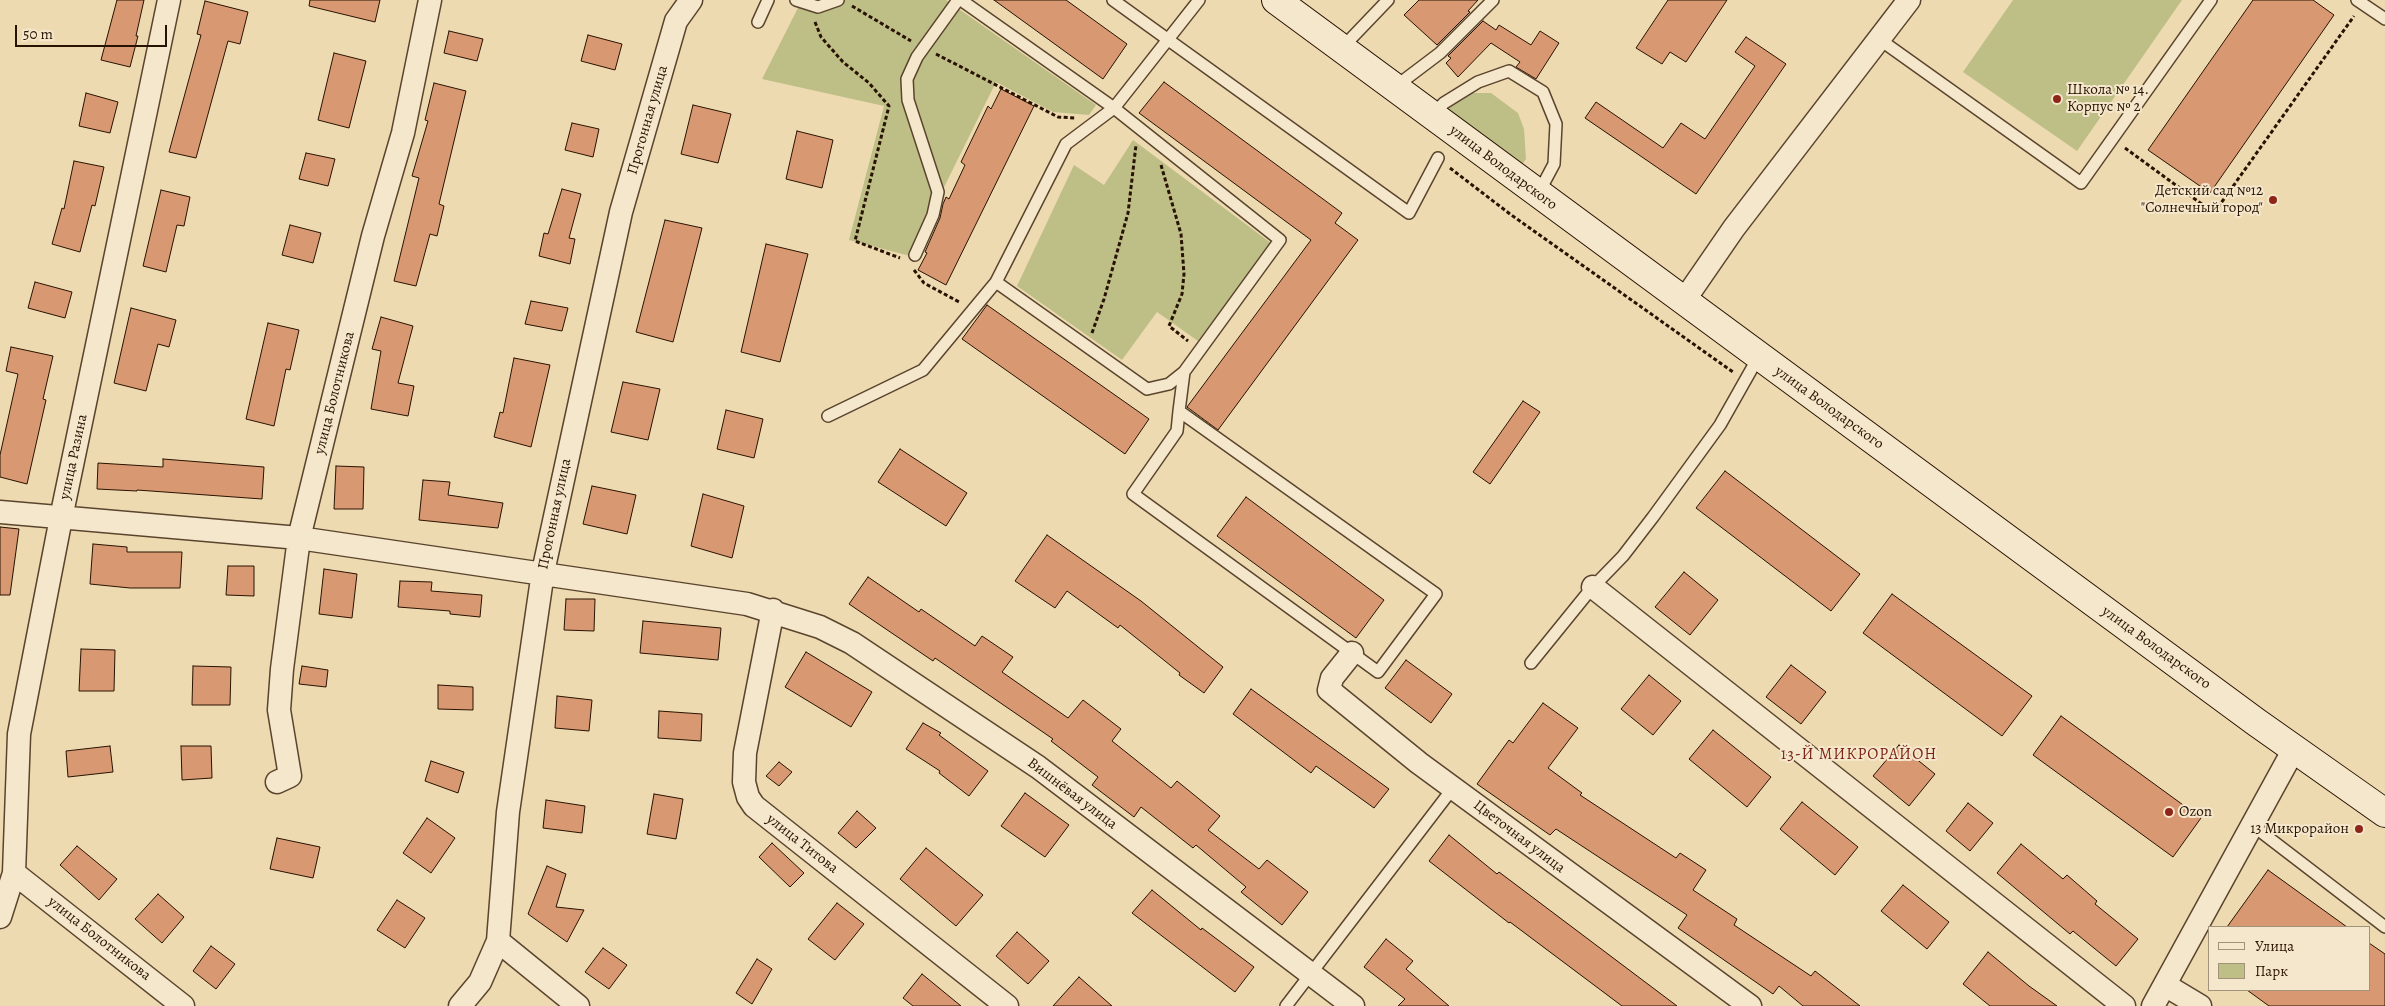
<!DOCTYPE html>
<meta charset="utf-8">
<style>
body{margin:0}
#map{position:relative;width:2385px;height:1006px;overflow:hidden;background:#eedab0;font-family:Alegreya,serif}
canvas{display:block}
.legend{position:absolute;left:2208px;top:926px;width:162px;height:65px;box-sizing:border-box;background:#f4e7cc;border:1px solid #a2927b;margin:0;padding:6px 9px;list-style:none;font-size:15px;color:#281201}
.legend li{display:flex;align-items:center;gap:10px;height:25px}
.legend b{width:25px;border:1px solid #a2927b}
.scale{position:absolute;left:15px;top:25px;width:152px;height:22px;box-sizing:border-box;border:2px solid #281201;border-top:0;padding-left:6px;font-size:15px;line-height:18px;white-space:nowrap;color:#281201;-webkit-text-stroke:4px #f4e7cc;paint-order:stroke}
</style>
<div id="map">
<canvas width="2385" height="1006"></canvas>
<ul class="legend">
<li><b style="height:6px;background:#f4e7cc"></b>Улица</li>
<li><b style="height:14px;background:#bebe87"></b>Парк</li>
</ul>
<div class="scale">50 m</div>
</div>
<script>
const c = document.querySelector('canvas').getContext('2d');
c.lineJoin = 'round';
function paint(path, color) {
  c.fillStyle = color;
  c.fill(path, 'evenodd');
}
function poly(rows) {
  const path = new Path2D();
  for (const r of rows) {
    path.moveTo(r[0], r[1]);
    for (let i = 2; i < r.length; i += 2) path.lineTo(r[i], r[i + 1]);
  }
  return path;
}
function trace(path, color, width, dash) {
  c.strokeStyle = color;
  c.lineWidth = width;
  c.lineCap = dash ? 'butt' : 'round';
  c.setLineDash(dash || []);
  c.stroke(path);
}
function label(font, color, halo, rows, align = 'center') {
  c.font = font + ' Alegreya,serif';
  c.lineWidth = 4;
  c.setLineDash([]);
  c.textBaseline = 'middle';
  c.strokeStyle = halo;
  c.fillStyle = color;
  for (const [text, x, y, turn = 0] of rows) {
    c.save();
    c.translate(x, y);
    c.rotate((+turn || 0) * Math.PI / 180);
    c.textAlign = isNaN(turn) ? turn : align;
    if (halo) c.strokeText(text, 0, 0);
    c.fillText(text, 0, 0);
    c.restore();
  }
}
paint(poly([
 [802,0,946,0,1096,105,1089,115,1053,112,996,82,910,256,849,240,884,106,762,79],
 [2013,0,2182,0,2077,151,1963,72],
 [1471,93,1491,93,1518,113,1524,129,1526,159,1520,167,1445,114,1452,104],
 [1133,140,1271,243,1198,341,1157,312,1122,360,1017,286,1074,165,1104,185]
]), '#bebe87');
const building = poly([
 [117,0,144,0,136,36,138,36,130,67,101,60,117,0],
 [310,0,380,0,375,22,309,6,310,0],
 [994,0,1066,0,1127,44,1103,79,994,0],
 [1419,0,1478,0,1468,11,1470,12,1437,45,1404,15,1419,0],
 [1668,0,1727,0,1686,62,1670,52,1662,64,1636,48,1668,0],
 [2253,0,2313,0,2334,15,2210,193,2148,150,2253,0],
 [205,1,248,12,240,44,228,41,196,158,169,152,201,35,197,34,205,1],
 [1483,21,1496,30,1499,25,1531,45,1540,31,1559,43,1536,79,1516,67,1520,62,1491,43,1458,77,1446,63,1451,58,1448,56,1483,21],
 [449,31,483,39,477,61,444,53,449,31],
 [588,35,622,44,615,70,581,61,588,35],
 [1746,37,1786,64,1696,194,1585,118,1596,102,1663,148,1681,123,1705,139,1755,66,1735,52,1746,37],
 [334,53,366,61,349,128,318,120,334,53],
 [1164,82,1342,213,1335,223,1358,240,1218,430,1187,407,1311,240,1139,113,1164,82],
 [434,83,466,91,439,204,444,206,437,236,430,234,416,286,394,281,419,178,412,176,428,121,425,120,434,83],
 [1001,89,1034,106,946,285,918,270,927,253,925,252,940,218,943,204,946,197,949,199,965,165,961,162,988,106,991,109,1001,89],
 [86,93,118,102,110,133,79,126,86,93],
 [693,105,731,114,718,163,681,154,693,105],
 [572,123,599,129,593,157,565,150,572,123],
 [797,131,833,140,822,188,786,179,797,131],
 [306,153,335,159,328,186,299,179,306,153],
 [74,161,104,167,95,206,92,205,80,252,52,244,62,208,64,209,74,161],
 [562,189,581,194,569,238,575,239,570,264,539,256,544,233,548,234,562,189],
 [161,190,190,197,184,226,177,225,166,272,143,266,161,190],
 [665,220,702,228,673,342,636,332,665,220],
 [290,225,321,233,313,263,282,255,290,225],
 [766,244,808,254,780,362,741,352,766,244],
 [35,282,72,292,65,318,28,308,35,282],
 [531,301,568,308,562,331,525,324,531,301],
 [987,305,1149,419,1125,454,962,339,987,305],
 [131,308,176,320,169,347,158,344,146,391,114,383,131,308],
 [381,317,413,326,398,383,414,386,408,416,371,409,381,351,372,349,381,317],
 [268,323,299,330,290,370,286,369,274,426,246,419,268,323],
 [11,347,53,356,43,399,46,400,27,484,0,477,0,455,18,374,6,371,11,347],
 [514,358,550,365,531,447,494,437,500,412,503,413,514,358],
 [623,382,660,389,648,440,611,432,623,382],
 [1523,401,1540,412,1490,484,1473,472,1523,401],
 [726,410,763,419,754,458,717,449,726,410],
 [900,449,967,493,946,526,878,482,900,449],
 [163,459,264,467,262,499,137,490,137,491,97,489,98,463,163,467,163,459],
 [336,466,364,467,363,509,334,509,336,466],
 [1725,471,1860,574,1831,611,1696,508,1725,471],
 [423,480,450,482,448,495,503,503,498,528,419,520,423,480],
 [592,486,636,495,627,534,583,524,592,486],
 [703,494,744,506,732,558,691,546,703,494],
 [1246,497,1384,600,1356,638,1217,536,1246,497],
 [0,527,19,529,10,595,0,595,0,527],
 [1047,535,1141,601,1223,667,1204,693,1179,675,1180,673,1120,625,1118,628,1067,591,1055,608,1015,581,1047,535],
 [93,544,127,547,127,552,182,552,180,588,130,588,90,584,93,544],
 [228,566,254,566,254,596,226,595,228,566],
 [324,569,357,574,352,618,319,614,324,569],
 [1684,572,1718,600,1690,635,1655,607,1684,572],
 [868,577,919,612,921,609,975,646,982,636,1013,657,1002,672,1068,718,1083,700,1121,729,1112,741,1171,788,1177,781,1220,816,1208,830,1259,869,1267,860,1308,892,1282,925,1241,892,1246,887,1196,845,1193,848,1141,807,1134,817,1092,785,1098,777,1051,741,1053,739,935,658,933,661,849,604,868,577],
 [400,581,432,582,431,591,482,595,480,617,450,614,450,611,398,607,400,581],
 [1892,594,2032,696,2002,736,1863,633,1892,594],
 [566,599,595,599,594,631,564,630,566,599],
 [643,621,721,628,718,660,640,653,643,621],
 [81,649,115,650,114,691,79,691,81,649],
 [806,652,872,692,851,727,785,687,806,652],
 [1406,660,1452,694,1431,723,1385,688,1406,660],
 [1791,665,1826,692,1801,724,1766,697,1791,665],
 [193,666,231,667,230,705,192,705,193,666],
 [302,666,328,670,326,687,299,684,302,666],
 [1649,675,1681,701,1653,735,1621,709,1649,675],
 [438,685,473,687,473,710,438,709,438,685],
 [1251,689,1389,789,1374,808,1316,766,1311,773,1233,714,1251,689],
 [557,696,592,700,589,731,555,728,557,696],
 [1543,703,1578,728,1548,768,1582,793,1580,795,1676,858,1680,853,1706,870,1693,890,1737,919,1734,925,1811,976,1815,971,1860,1006,1803,1006,1779,986,1773,994,1678,928,1687,915,1556,829,1550,835,1477,784,1509,740,1513,743,1543,703],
 [659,711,702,714,701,741,658,738,659,711],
 [2061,716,2201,818,2173,857,2033,755,2061,716],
 [923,723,941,733,939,735,988,771,969,796,939,773,940,771,906,749,923,723],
 [1713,730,1771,777,1747,807,1689,759,1713,730],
 [1899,745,1935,774,1909,806,1873,776,1899,745],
 [110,746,113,772,68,777,66,751,110,746],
 [181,746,211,746,212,778,182,780,181,746],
 [431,761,464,772,458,793,425,781,431,761],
 [779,762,792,772,779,786,766,776,779,762],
 [1025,793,1069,825,1045,857,1001,826,1025,793],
 [654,794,683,799,676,839,647,834,654,794],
 [546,800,585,806,582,833,543,828,546,800],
 [1802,802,1858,847,1835,875,1780,829,1802,802],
 [1968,803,1993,823,1970,851,1946,831,1968,803],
 [857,811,876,828,856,848,838,833,857,811],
 [427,818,455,838,431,873,403,853,427,818],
 [1449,835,1497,874,1499,872,1677,1006,1622,1006,1510,922,1509,923,1429,861,1449,835],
 [277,838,320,847,313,878,270,869,277,838],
 [772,843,804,873,790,887,759,857,772,843],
 [2021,844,2063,879,2067,875,2097,901,2095,904,2138,939,2116,966,2073,931,2070,934,1997,873,2021,844],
 [77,846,117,879,99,900,60,865,77,846],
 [926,848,983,895,956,926,900,879,926,848],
 [547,866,566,874,556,907,584,910,567,942,528,914,547,866],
 [2268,870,2347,927,2227,927,2268,870],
 [1903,885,1949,922,1927,949,1881,911,1903,885],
 [1152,890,1201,930,1202,928,1254,967,1235,992,1132,913,1152,890],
 [158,894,184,917,162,943,135,919,158,894],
 [397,900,425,918,405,948,377,930,397,900],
 [837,903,864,924,835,960,808,939,837,903],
 [1017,932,1049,961,1028,984,996,956,1017,932],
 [1386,939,1413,961,1406,969,1449,1006,1398,1006,1405,999,1364,967,1386,939],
 [2369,943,2385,954,2385,1006,2269,1006,2247,990,2369,990,2369,943],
 [211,946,235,964,216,989,193,971,211,946],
 [603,948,627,965,609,989,585,972,603,948],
 [1988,952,2029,986,2057,1006,1990,1006,1963,984,1988,952],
 [757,959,772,969,752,1004,736,993,757,959],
 [922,974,961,1006,913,1006,903,998,922,974],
 [1079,977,1112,1006,1053,1006,1079,977]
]);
paint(building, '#d79872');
trace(building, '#281201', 1);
const service = poly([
 [796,0,818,7,838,0],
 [961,0,1114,108,1280,240,1184,372,1169,384,1147,389,996,282,1066,144,1114,108,1199,0],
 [1113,0,1409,213,1438,158],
 [2357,0,2385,19],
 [758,22,768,0],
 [1879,39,2081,183,2211,0],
 [1342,48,1388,0],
 [1395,87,1440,53,1493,0],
 [1432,115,1444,103,1478,82,1509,71,1543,92,1556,124,1554,164,1538,194],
 [915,255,933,215,938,192,908,100,907,79,917,57,958,0],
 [1179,411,1436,594,1378,672,1133,494,1177,431,1179,411,1184,372],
 [828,416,923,370,996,282],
 [1531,663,1591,589,1623,556,1653,517,1720,425,1759,356],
 [2252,825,2385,927],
 [1286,1006,1453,788]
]);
const minor = poly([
 [1683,302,1734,228,1909,0],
 [0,512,299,538,747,604,820,627,852,643,1038,767,1353,1006],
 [1593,587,2124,1006],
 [773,610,745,753,744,782,748,797,754,806,1007,1006],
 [1352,653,1332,678,1329,690,1419,763,1750,1006],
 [277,782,290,776,279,710,282,669,299,538,373,236,403,133,430,0],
 [14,873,183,1006],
 [0,917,14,873,19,734,61,518,169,0],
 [2165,985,2200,1006],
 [460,1006,480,982,498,941],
 [578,1006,498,941,508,812,543,572,621,212,676,21,691,0],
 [2153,1006,2294,749]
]);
const secondary = poly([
 [1276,0,2256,722,2385,813]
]);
trace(service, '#5a442d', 14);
trace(minor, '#5a442d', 25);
trace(secondary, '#281201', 30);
trace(poly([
 [852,6,911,41],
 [815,22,821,37,843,62,869,83,889,106,855,241,900,258],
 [936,54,1058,117,1075,118],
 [2125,148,2214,213,2354,16],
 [1161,165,1181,234,1184,274,1182,294,1169,326,1188,341],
 [1450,168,1510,214,1733,372],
 [914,270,924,283,961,303],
 [1092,333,1104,299,1128,213,1136,145]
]), '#281201', 3, [4, 2.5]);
trace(service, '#f4e7cc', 11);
trace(minor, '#f4e7cc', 22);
trace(secondary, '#f4e7cc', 28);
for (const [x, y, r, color] of [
 [2057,99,5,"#8f2418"],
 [2273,200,5,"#8f2418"],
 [2169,812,5,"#8f2418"],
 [2359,829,5,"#8f2418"]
]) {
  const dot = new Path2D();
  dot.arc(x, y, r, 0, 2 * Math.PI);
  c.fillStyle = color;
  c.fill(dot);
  trace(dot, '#f4e7cc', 2);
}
label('15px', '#281201', '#f4e7cc', [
 ["Школа № 14.",2067,90],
 ["Корпус № 2",2067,107],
 ["Детский сад №12",2263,191,"right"],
 ["\"Солнечный город\"",2263,208,"right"],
 ["Ozon",2179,812],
 ["13 Микрорайон",2349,829,"right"]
], 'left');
label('15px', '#281201', '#f4e7cc', [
 ["Прогонная улица",648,120,-74],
 ["улица Володарского",1503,168,37],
 ["улица Болотникова",335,393,-76],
 ["улица Володарского",1829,408,36],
 ["улица Разина",74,457,-78],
 ["Прогонная улица",555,514,-78],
 ["улица Володарского",2156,648,36],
 ["Вишнёвая улица",1072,794,37],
 ["Цветочная улица",1519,837,37],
 ["улица Титова",802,844,38],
 ["улица Болотникова",99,939,38]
]);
c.letterSpacing = '1px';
label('16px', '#7a1f14', '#f4e7cc', [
 ["13-Й МИКРОРАЙОН",1859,755]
]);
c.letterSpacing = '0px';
</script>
